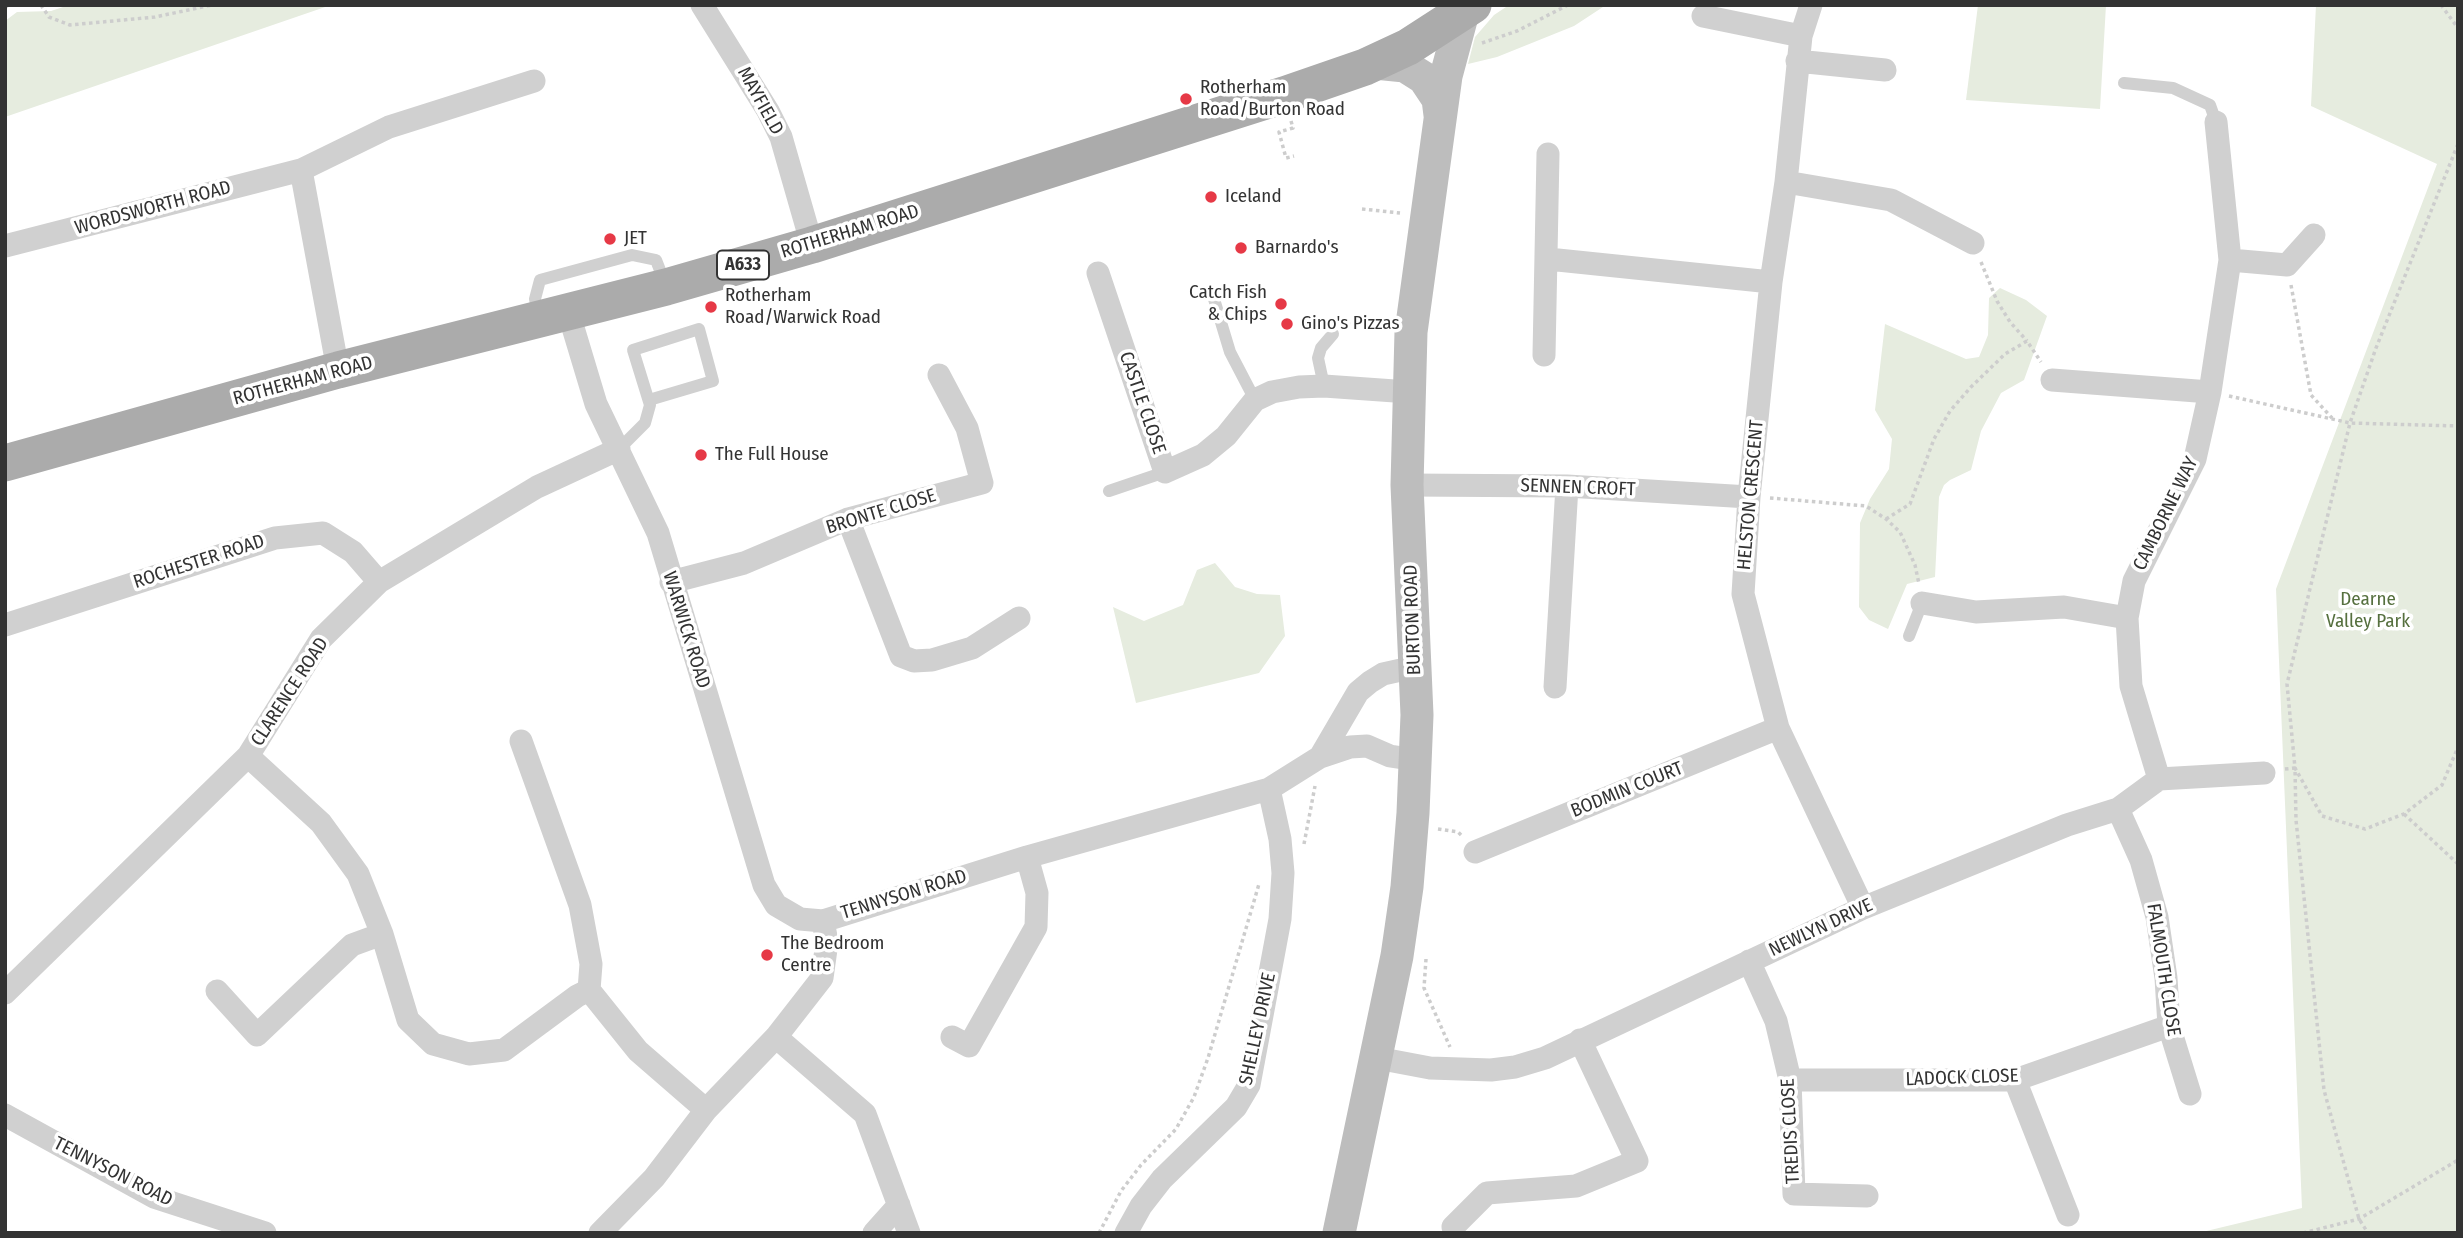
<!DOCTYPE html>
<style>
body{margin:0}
#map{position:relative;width:2463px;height:1238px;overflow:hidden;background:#fff;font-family:"Fira Sans Condensed",sans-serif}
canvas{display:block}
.frame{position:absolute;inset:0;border:7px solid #333;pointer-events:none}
</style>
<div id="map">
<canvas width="2463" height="1238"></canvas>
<div class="frame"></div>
</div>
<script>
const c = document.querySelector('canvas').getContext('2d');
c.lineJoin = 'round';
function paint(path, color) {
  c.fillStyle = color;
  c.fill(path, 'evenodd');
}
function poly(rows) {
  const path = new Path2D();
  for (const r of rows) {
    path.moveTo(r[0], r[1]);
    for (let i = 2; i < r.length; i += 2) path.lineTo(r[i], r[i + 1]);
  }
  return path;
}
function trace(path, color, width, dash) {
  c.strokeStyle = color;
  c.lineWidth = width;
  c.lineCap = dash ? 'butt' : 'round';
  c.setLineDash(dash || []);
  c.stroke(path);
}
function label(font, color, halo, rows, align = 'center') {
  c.font = font + ' "Fira Sans Condensed",sans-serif';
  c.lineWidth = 7;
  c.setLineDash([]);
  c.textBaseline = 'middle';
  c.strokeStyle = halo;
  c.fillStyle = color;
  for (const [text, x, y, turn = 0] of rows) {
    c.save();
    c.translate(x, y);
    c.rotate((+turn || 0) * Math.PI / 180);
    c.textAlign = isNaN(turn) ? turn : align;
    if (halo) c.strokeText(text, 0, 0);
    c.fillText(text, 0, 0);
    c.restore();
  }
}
paint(poly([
 [69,5,331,5,5,117,5,21,17,12,51,11],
 [1509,5,1606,5,1574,26,1497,57,1468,64,1475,37,1494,15],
 [1978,5,2106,5,2100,109,1966,100],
 [2316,5,2458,5,2458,1233,2198,1233,2302,1208,2276,589,2437,164,2311,106],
 [2000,288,2026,300,2047,316,2024,380,2001,393,1981,431,1971,470,1950,480,1944,485,1939,497,1935,577,1907,584,1888,629,1869,620,1859,607,1860,523,1870,499,1889,469,1892,439,1875,410,1885,324,1966,359,1979,357,1988,335,1989,298],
 [1215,563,1235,587,1257,594,1280,595,1285,636,1259,673,1136,703,1113,607,1144,621,1183,605,1197,570]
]), '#e6ecdf');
trace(poly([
 [41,5,49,17,70,25,155,17,212,5],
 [2441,5,2458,28],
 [5,8,8,5],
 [1482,43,1517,31,1568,5],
 [1291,121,1293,128,1279,132,1286,158,1294,156],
 [2458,144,2376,348,2350,423,2458,426],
 [1362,209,1400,213],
 [1981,262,1997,301,2010,322,2027,341],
 [2291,285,2311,395,2332,418],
 [1347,324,1385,328],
 [2229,396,2350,423,2287,684,2295,768,2322,816,2365,829,2404,814,2442,785,2458,747],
 [1770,498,1866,506,1886,519,1900,532,1915,565,1919,584],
 [1886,519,1910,504,1934,439,1950,411,1971,387,2005,354,2027,341,2041,362],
 [2285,769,2295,768,2296,820,2324,1090,2359,1219,2368,1233],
 [2404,814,2458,864],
 [1438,829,1458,832,1463,837],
 [1304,844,1315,786],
 [1426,959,1424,988,1450,1047],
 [1099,1233,1121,1191,1141,1165,1176,1129,1194,1097,1208,1058,1259,884],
 [2303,1233,2359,1219,2458,1160]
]), '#cdcdcd', 3.5, [3.5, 3.5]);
trace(poly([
 [2124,83,2173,88,2210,105,2216,122],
 [1214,299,1230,352,1255,400],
 [538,315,535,299,540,280,632,255,656,260,665,283],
 [1324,386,1318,358,1321,348,1333,334],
 [619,449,645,423,650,405,633,350,699,329,713,381,649,400],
 [1109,491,1165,472],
 [1909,636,1922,603]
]), '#d0d0d0', 12);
trace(poly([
 [702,5,768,111,781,137,812,245],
 [1811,5,1801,36,1786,182,1771,282,1749,497,1743,594,1778,728,1863,908],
 [1703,16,1801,36],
 [1797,61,1885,70],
 [301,170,338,370],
 [1786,182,1891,200,1973,243],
 [5,246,301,170,389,127,534,81],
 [1548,259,1771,282],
 [2230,260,2287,265,2314,235],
 [1098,273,1165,472,1203,455,1226,436,1255,400,1272,392,1299,387,1324,386,1409,392],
 [568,311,596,404,658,533,764,885,776,905,800,919,823,921],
 [1544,355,1548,154],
 [2052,380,2210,392],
 [1407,485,1567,486,1749,497],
 [848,519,901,656,914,661,932,660,972,648,1019,618],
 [671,582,744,563,848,519,982,483,967,428,939,375],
 [1922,603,1976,612,2064,607,2127,618],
 [5,625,275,538,323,533,353,552,379,582],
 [1555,687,1567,486],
 [521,741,580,905,591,964,589,990],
 [248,756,321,823,358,874,382,934,408,1020,433,1044,469,1054,504,1050,577,996,589,990,638,1051,706,1110],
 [1320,757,1358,692,1370,682,1383,674,1401,670,1415,669],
 [2159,779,2131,686,2127,618,2134,581,2195,459,2210,392,2230,260,2216,122],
 [2118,809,2141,860,2157,917,2166,978,2169,1026,2190,1094],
 [1475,852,1778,728],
 [1749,961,1776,1021,1790,1080,1794,1194,1867,1196],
 [217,991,257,1035,352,945,382,934],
 [5,993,248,756,321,639,379,582,537,487,619,449],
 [776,1037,865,1114,909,1233],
 [952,1037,969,1046,1036,927,1037,893,1027,857],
 [1377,1058,1430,1068,1491,1070,1515,1067,1545,1058,1863,908,2067,825,2118,809,2159,779,2264,773],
 [1790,1080,2015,1080,2169,1026],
 [2015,1080,2068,1215],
 [5,1115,154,1197,265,1233],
 [1453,1227,1487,1193,1576,1186,1637,1161,1580,1040],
 [600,1233,654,1178,706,1110,776,1037,822,978,827,942,823,921,1027,857,1269,789,1320,757,1350,747,1367,746,1390,756,1416,760],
 [874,1233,899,1205],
 [1126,1233,1141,1206,1162,1179,1236,1107,1249,1085,1280,919,1283,873,1280,839,1269,789]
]), '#d0d0d0', 23);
trace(poly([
 [1375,63,1405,66,1424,78,1438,99,1440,115],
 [1339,1233,1397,956,1407,887,1413,813,1417,715,1407,485,1411,332,1446,76,1465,5]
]), '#bdbdbd', 33);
trace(poly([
 [5,463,338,370,666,287,812,245,1284,95,1365,67,1408,47,1473,5]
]), '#ababab', 37);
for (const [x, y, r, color] of [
 [1186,99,7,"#e63946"],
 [1211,197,7,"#e63946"],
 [610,239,7,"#e63946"],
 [1241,248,7,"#e63946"],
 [1281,304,7,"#e63946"],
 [711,307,7,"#e63946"],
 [1287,324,7,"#e63946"],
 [701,455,7,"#e63946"],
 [767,955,7,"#e63946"]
]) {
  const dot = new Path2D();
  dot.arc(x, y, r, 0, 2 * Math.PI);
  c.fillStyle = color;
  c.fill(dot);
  trace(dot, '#fff', 2.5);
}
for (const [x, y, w] of [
 [743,265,52]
]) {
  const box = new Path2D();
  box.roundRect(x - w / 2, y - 14.5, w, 29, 5);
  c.fillStyle = '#fff';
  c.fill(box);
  trace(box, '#333', 2);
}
label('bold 18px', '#333', null, [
 ["A633",743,265]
]);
label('19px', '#333', '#fff', [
 ["Rotherham",1200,88],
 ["Road/Burton Road",1200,110],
 ["Iceland",1225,197],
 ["JET",624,239],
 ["Barnardo's",1255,248],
 ["Catch Fish",1267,293,"right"],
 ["& Chips",1267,315,"right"],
 ["Rotherham",725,296],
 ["Road/Warwick Road",725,318],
 ["Gino's Pizzas",1301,324],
 ["The Full House",715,455],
 ["The Bedroom",781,944],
 ["Centre",781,966]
], 'left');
label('19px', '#333', '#fff', [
 ["MAYFIELD",760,101,61],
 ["WORDSWORTH ROAD",153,208,-15],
 ["ROTHERHAM ROAD",850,232,-17],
 ["ROTHERHAM ROAD",303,381,-15],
 ["CASTLE CLOSE",1142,403,71],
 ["SENNEN CROFT",1578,488,2],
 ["HELSTON CRESCENT",1751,495,-85],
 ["BRONTE CLOSE",881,512,-17],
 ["CAMBORNE WAY",2166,514,-64],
 ["ROCHESTER ROAD",199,562,-18],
 ["BURTON ROAD",1413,620,-92],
 ["WARWICK ROAD",686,630,73],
 ["CLARENCE ROAD",290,692,-57],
 ["BODMIN COURT",1627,790,-22],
 ["TENNYSON ROAD",904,895,-17],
 ["NEWLYN DRIVE",1821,928,-25],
 ["FALMOUTH CLOSE",2163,970,81],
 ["SHELLEY DRIVE",1258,1029,-78],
 ["LADOCK CLOSE",1962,1078,-2],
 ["TREDIS CLOSE",1791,1131,-93],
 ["TENNYSON ROAD",113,1172,27]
]);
label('19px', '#56703f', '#fff', [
 ["Dearne",2368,600],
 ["Valley Park",2368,622]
]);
</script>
